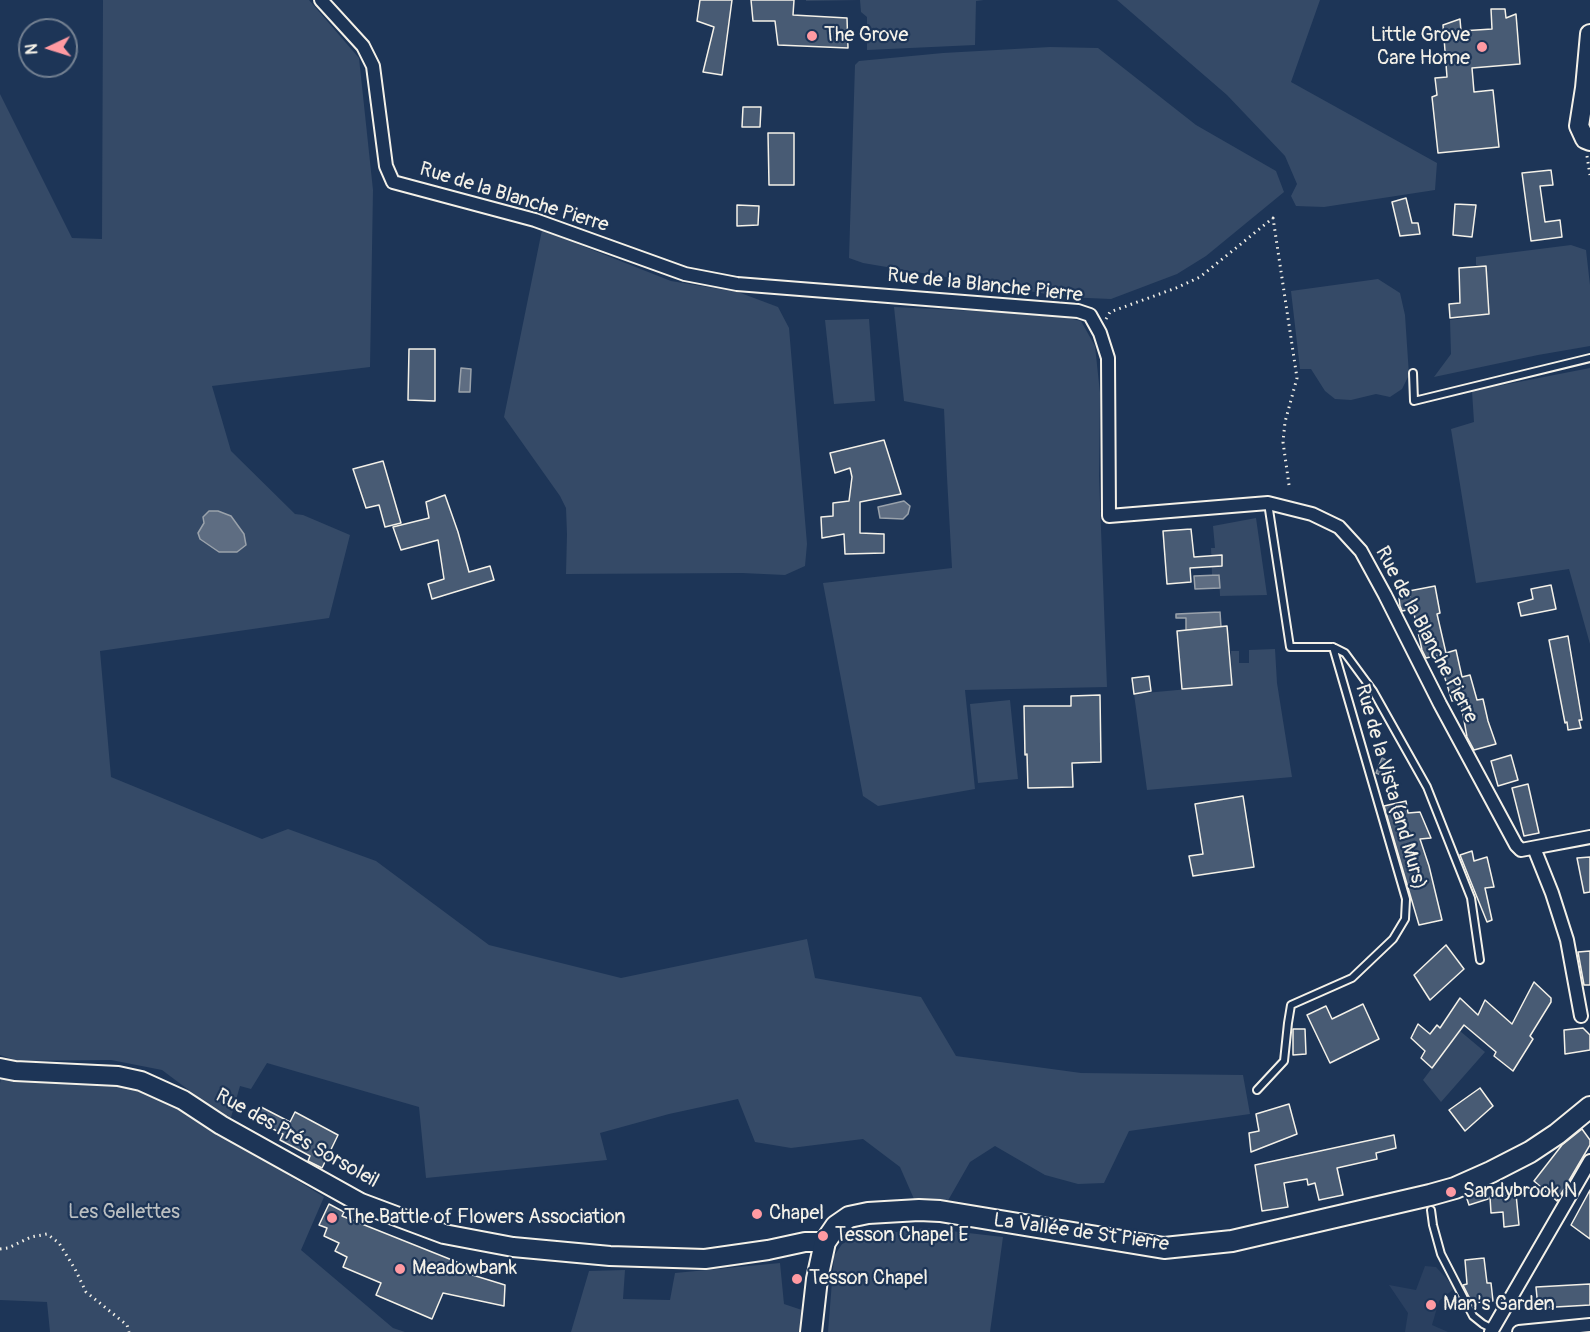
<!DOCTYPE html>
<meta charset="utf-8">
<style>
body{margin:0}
#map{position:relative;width:1590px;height:1332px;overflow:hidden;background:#1d3557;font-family:Pangolin,sans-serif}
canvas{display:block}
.north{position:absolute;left:18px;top:18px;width:60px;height:60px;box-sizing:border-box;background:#1d3557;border:2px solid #738091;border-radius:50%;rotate:266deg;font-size:16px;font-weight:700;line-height:24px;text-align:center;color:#f4f1e8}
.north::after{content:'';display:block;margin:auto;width:21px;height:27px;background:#ff9aa2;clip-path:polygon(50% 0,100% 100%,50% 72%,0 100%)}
</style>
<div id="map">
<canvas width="1590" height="1332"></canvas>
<div class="north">N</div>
</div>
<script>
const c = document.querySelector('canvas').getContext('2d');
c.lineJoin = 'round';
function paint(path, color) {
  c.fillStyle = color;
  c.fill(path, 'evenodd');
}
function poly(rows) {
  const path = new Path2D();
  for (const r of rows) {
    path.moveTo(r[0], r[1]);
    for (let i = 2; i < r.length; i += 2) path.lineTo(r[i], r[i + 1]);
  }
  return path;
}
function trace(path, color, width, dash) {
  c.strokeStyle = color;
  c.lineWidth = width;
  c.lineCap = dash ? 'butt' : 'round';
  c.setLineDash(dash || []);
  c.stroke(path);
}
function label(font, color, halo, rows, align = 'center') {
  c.font = font + ' Pangolin,sans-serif';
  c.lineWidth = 4.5;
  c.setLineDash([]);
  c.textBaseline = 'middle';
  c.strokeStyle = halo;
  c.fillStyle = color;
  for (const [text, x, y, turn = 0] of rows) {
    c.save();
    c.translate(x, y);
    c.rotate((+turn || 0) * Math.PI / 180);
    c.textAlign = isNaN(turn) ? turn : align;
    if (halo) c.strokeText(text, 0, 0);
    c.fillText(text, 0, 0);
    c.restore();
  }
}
paint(poly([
 [1425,1266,1436,1267,1455,1288,1439,1301,1432,1325,1448,1332,1405,1332,1408,1313,1389,1285,1416,1290]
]), '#2a4060');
paint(poly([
 [103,0,309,0,359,58,373,190,370,367,212,386,231,451,295,514,303,515,350,535,329,618,100,651,111,777,262,839,288,829,376,861,489,945,621,978,807,939,815,978,921,997,956,1056,1081,1073,1243,1075,1250,1114,1129,1131,1104,1183,1078,1184,1045,1175,995,1146,970,1162,946,1204,914,1199,900,1167,863,1139,791,1148,755,1142,738,1099,669,1114,600,1133,607,1160,426,1178,419,1107,267,1063,251,1089,240,1086,230,1121,162,1070,111,1060,18,1061,0,1055,0,94,72,238,102,239],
 [806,0,984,0,976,1,975,45,867,50,867,17,861,12,860,0,806,1],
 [1117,0,1320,0,1291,82,1437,163,1435,190,1324,207,1296,206,1291,196,1297,184,1285,156,1227,95],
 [1050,47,1098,48,1196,125,1276,171,1284,192,1206,256,1177,274,1111,299,1064,297,863,263,849,258,855,65,859,61,943,53],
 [542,230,671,281,738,292,778,307,789,328,807,544,805,566,785,575,742,573,566,574,567,534,566,508,560,496,504,417],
 [1571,245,1586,250,1590,285,1590,346,1538,355,1434,377,1451,354,1450,320,1489,314,1486,267,1476,265,1476,257],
 [1378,279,1400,293,1405,315,1409,375,1402,389,1390,397,1376,394,1351,400,1335,399,1325,391,1311,369,1300,369,1291,291],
 [894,307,1055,315,1081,321,1095,346,1100,393,1099,476,1107,687,965,690,975,789,878,806,863,796,823,583,952,568,947,477,944,409,904,401],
 [869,319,875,401,834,404,825,320],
 [1590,368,1590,644,1569,569,1476,583,1451,429,1474,422,1472,391],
 [1256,518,1267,595,1220,596,1219,575,1212,575,1211,548,1215,548,1213,526],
 [1275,649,1277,683,1292,777,1147,790,1134,694,1232,685,1231,651,1239,651,1239,663,1249,663,1249,650],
 [1010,700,1018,779,978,783,970,704],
 [1460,1031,1485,1052,1441,1102,1423,1080],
 [1,1079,120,1084,170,1102,324,1197,301,1250,393,1328,405,1332,50,1332,47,1302,0,1300,0,1083],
 [925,1228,1003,1237,990,1332,828,1332,834,1256,842,1244,854,1238],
 [780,1263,784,1304,805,1311,801,1332,571,1332,589,1271,625,1270,623,1299,670,1300,675,1273]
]), '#354a67');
const water = poly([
 [461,368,471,369,470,392,459,392,461,368],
 [904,501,910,506,908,514,903,519,880,518,878,507,904,501],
 [209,511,218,511,231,516,244,534,246,545,237,552,219,552,200,539,198,533,204,523,203,517,209,511],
 [1219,575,1220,588,1195,589,1194,576,1219,575],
 [1220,612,1221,627,1186,630,1186,618,1176,618,1176,614,1220,612],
 [1382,758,1386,760,1392,778,1388,781,1381,775,1376,773,1382,758]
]);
paint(water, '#5e6d82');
trace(water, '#9aa2ab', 1.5);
const building = poly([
 [700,0,732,0,722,75,703,72,714,27,697,21,700,0],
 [751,0,794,0,793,15,847,18,848,48,778,45,775,21,753,21,751,0],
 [1491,9,1505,9,1506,18,1516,14,1520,64,1472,68,1474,92,1493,90,1499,147,1438,153,1432,97,1437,95,1435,78,1447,77,1443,25,1460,19,1461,31,1492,29,1491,9],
 [743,107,761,107,760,127,742,127,743,107],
 [768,133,794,133,794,185,769,185,768,133],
 [1551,170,1553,185,1540,186,1545,222,1560,220,1562,237,1531,241,1522,173,1551,170],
 [1406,198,1412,223,1418,223,1420,234,1400,236,1392,202,1406,198],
 [1455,204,1476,205,1472,237,1453,235,1455,204],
 [737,205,759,206,758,225,737,226,737,205],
 [1486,266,1489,314,1450,318,1449,304,1460,303,1459,268,1486,266],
 [409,349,435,349,435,401,408,400,409,349],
 [884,440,901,494,860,502,860,533,884,534,884,553,845,554,844,534,822,538,821,517,833,516,833,503,849,501,852,477,850,468,835,473,830,453,884,440],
 [383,461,401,523,385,527,379,505,366,508,353,469,383,461],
 [445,495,458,532,469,572,490,566,494,580,432,599,428,584,444,579,438,540,401,550,393,527,429,518,426,502,445,495],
 [1191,529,1194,557,1222,555,1222,566,1190,568,1191,582,1167,584,1163,531,1191,529],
 [1551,585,1556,609,1521,616,1518,603,1533,599,1531,589,1551,585],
 [1435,586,1440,613,1437,614,1446,653,1456,650,1462,677,1470,675,1477,700,1483,699,1488,721,1496,744,1474,750,1467,737,1460,698,1452,701,1444,675,1441,675,1437,656,1440,655,1426,658,1422,650,1413,609,1402,611,1400,606,1399,598,1410,596,1409,591,1435,586],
 [1227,626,1232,685,1182,689,1177,631,1227,626],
 [1568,636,1582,720,1579,720,1581,728,1568,730,1567,722,1565,723,1549,640,1568,636],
 [1149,676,1151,691,1134,694,1132,678,1149,676],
 [1100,695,1101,762,1072,763,1073,787,1028,788,1027,754,1025,755,1024,706,1071,706,1071,696,1100,695],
 [1511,755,1518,780,1498,786,1491,761,1511,755],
 [1528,784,1539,833,1524,836,1512,788,1528,784],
 [1243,796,1254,867,1193,876,1189,856,1203,854,1195,804,1243,796],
 [1406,801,1408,813,1420,812,1431,838,1420,839,1429,866,1442,920,1419,925,1384,806,1406,801],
 [1472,851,1474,861,1487,857,1494,887,1485,888,1492,920,1487,922,1460,855,1472,851],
 [1590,857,1590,892,1584,893,1577,858,1590,857],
 [1446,945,1464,969,1430,1000,1414,975,1446,945],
 [1590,951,1590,985,1584,985,1578,952,1590,951],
 [1534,982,1551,998,1551,1002,1530,1036,1533,1039,1513,1071,1494,1056,1496,1052,1464,1025,1432,1068,1421,1058,1425,1051,1411,1038,1418,1024,1430,1034,1437,1025,1440,1028,1460,998,1478,1015,1485,1000,1512,1024,1534,982],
 [1363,1004,1379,1039,1330,1063,1307,1015,1326,1006,1332,1019,1363,1004],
 [1583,1028,1590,1035,1590,1050,1565,1054,1564,1030,1583,1028],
 [1293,1029,1305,1029,1306,1054,1293,1055,1293,1029],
 [1480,1088,1493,1106,1465,1131,1449,1110,1480,1088],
 [1289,1104,1297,1134,1251,1152,1249,1133,1259,1131,1256,1114,1289,1104],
 [261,1107,290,1122,295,1112,338,1135,322,1168,308,1161,310,1156,280,1140,283,1134,255,1120,261,1107],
 [1582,1129,1590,1140,1590,1145,1557,1201,1534,1181,1562,1145,1582,1129],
 [1394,1135,1396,1148,1376,1153,1377,1159,1337,1168,1343,1195,1319,1200,1315,1183,1308,1185,1307,1179,1284,1183,1288,1207,1262,1211,1255,1165,1394,1135],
 [1484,1188,1488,1199,1469,1205,1466,1196,1484,1188],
 [1590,1190,1590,1239,1571,1225,1590,1190],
 [1516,1194,1519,1225,1504,1227,1503,1212,1491,1213,1490,1197,1516,1194],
 [329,1204,344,1212,342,1216,457,1262,453,1269,505,1285,504,1306,443,1293,432,1319,376,1295,381,1283,343,1267,347,1257,335,1251,339,1243,324,1236,327,1228,319,1225,329,1204],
 [1484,1258,1487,1283,1491,1283,1493,1301,1472,1303,1463,1285,1467,1284,1465,1260,1484,1258],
 [1590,1284,1590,1305,1538,1308,1536,1287,1590,1284]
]);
paint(building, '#485b74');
trace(building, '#f4f1e8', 1.5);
const lane = poly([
 [1413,373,1414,401,1590,358],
 [1333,647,1345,653,1373,691,1427,787,1471,898,1480,960],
 [1257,1090,1284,1061,1288,1023,1291,1005,1352,978,1393,939,1405,919,1406,899,1333,647,1290,647,1268,503],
 [1431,1210,1433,1225,1441,1254,1473,1316,1483,1324,1493,1329]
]);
const street = poly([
 [321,0,363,46,373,66,386,166,393,182,535,220,685,274,737,284,1078,311,1090,315,1100,333,1108,358,1109,516,1268,503,1312,514,1339,527,1361,551,1385,595,1440,704,1516,845,1521,850,1590,837],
 [1534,848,1552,893,1567,940,1581,1016],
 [1491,1332,1590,1161],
 [1519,1332,1590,1325]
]);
const secondary = poly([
 [1590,34,1585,88,1579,126,1585,139,1590,141],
 [0,1068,15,1071,118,1076,141,1081,183,1100,221,1125,361,1203,444,1234,513,1247,610,1256,705,1259,768,1250,805,1242,825,1242]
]);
const primary = poly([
 [811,1332,817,1279,825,1242,836,1226,849,1217,868,1213,919,1210,940,1211,1164,1248,1232,1241,1430,1195,1455,1188,1491,1172,1530,1152,1557,1134,1590,1107]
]);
trace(lane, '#f4f1e8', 10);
trace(street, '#f4f1e8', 16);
trace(secondary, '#f4f1e8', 22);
trace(primary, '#f4f1e8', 24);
trace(poly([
 [1587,156,1590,175],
 [1106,319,1110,312,1176,288,1200,277,1273,218,1297,378,1285,422,1283,442,1289,485],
 [0,1249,8,1248,31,1237,47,1234,59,1243,75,1269,86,1292,127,1325,129,1332]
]), '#f4f1e8', 3, [1.5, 4.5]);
trace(lane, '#1d3557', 6);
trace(street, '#1d3557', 12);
trace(secondary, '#1d3557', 18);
trace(primary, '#1d3557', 20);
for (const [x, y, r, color] of [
 [812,36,6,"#ff9aa2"],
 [1482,47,6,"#ff9aa2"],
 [1451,1192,6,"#ff9aa2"],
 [757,1214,6,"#ff9aa2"],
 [332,1218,6,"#ff9aa2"],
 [823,1236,6,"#ff9aa2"],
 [400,1269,6,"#ff9aa2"],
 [797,1279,6,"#ff9aa2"],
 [1431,1305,6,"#ff9aa2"]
]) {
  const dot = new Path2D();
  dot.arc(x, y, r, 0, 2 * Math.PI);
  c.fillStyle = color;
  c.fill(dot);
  trace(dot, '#1d3557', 2);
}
label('20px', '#f4f1e8', '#1d3557', [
 ["The Grove",824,36],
 ["Little Grove",1470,36,"right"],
 ["Care Home",1470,59,"right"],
 ["Sandybrook N",1463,1192],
 ["Chapel",769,1214],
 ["The Battle of Flowers Association",344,1218],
 ["Tesson Chapel E",835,1236],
 ["Meadowbank",412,1269],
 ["Tesson Chapel",809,1279],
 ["Man's Garden",1443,1305]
], 'left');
label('20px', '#f4f1e8', '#1d3557', [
 ["Rue de la Blanche Pierre",514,198,17],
 ["Rue de la Blanche Pierre",985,286,6],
 ["Rue de la Blanche Pierre",1426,635,62],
 ["Rue de la Vista (and Murs)",1390,787,74],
 ["Rue des Prés Sorsoleil",297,1139,29],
 ["La Vallée de St Pierre",1081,1233,8]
]);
label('20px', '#bbbfc1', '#1d3557', [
 ["Les Gellettes",124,1213]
]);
</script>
